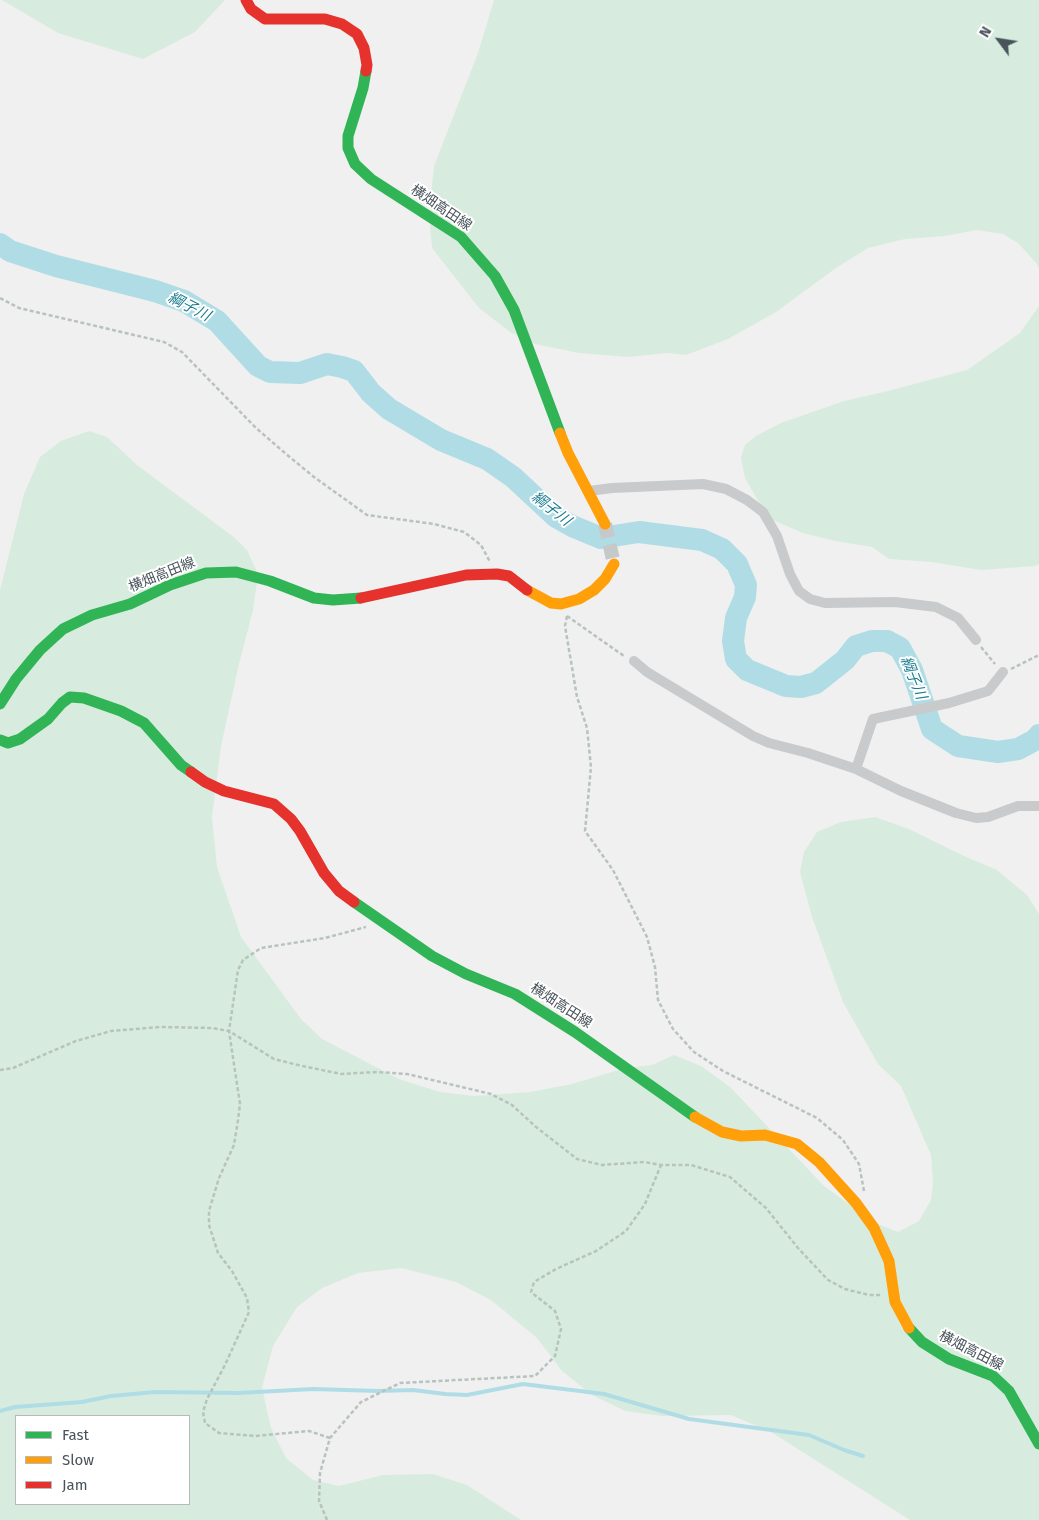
<!DOCTYPE html>
<meta charset="utf-8">
<style>
body{margin:0}
#map{position:relative;width:1039px;height:1520px;overflow:hidden;background:#f0f0f0;font-family:"Fira Sans",sans-serif}
canvas{display:block}
.legend{position:absolute;left:15px;top:1415px;width:175px;height:90px;box-sizing:border-box;background:#fff;border:1px solid #b6babd;margin:0;padding:6px 9px;list-style:none;font-size:15px;color:#49535a}
.legend li{display:flex;align-items:center;gap:10px;height:25px}
.legend b{width:25px;border:1px solid #b6babd}
.north{position:absolute;left:974px;top:15px;width:50px;height:50px;-webkit-text-stroke:4px #fff;paint-order:stroke;rotate:301deg;font-size:14px;font-weight:700;line-height:20px;text-align:center;color:#49535a}
.north::after{content:'';display:block;margin:auto;width:18px;height:22px;background:#49535a;clip-path:polygon(50% 0,100% 100%,50% 72%,0 100%)}
</style>
<div id="map">
<canvas width="1039" height="1520"></canvas>
<ul class="legend">
<li><b style="height:6px;background:#30b455"></b>Fast</li>
<li><b style="height:6px;background:#ff9f0a"></b>Slow</li>
<li><b style="height:6px;background:#e5322d"></b>Jam</li>
</ul>
<div class="north">N</div>
</div>
<script>
const c = document.querySelector('canvas').getContext('2d');
c.lineJoin = 'round';
function paint(path, color) {
  c.fillStyle = color;
  c.fill(path, 'evenodd');
}
function poly(rows) {
  const path = new Path2D();
  for (const r of rows) {
    path.moveTo(r[0], r[1]);
    for (let i = 2; i < r.length; i += 2) path.lineTo(r[i], r[i + 1]);
  }
  return path;
}
function trace(path, color, width, dash) {
  c.strokeStyle = color;
  c.lineWidth = width;
  c.lineCap = dash ? 'butt' : 'round';
  c.setLineDash(dash || []);
  c.stroke(path);
}
function label(font, color, halo, rows, align = 'center') {
  c.font = font + ' "Fira Sans","Noto Sans JP",sans-serif';
  c.lineWidth = 4;
  c.setLineDash([]);
  c.textBaseline = 'middle';
  c.strokeStyle = halo;
  c.fillStyle = color;
  for (const [text, x, y, turn = 0] of rows) {
    c.save();
    c.translate(x, y);
    c.rotate((+turn || 0) * Math.PI / 180);
    c.textAlign = isNaN(turn) ? turn : align;
    if (halo) c.strokeText(text, 0, 0);
    c.fillText(text, 0, 0);
    c.restore();
  }
}
paint(poly([
 [2,0,225,0,195,32,143,59,58,33],
 [494,0,1039,0,1039,269,1037,264,1018,243,1003,234,977,230,945,236,905,239,868,248,836,268,776,312,728,339,686,355,667,353,628,357,579,353,535,344,510,332,479,308,432,248,429,214,434,166,478,53],
 [1039,306,1039,564,1035,566,981,570,932,562,889,559,872,547,835,541,803,533,768,518,745,478,741,458,745,445,756,436,781,423,844,401,888,391,967,370,1020,333],
 [89,431,107,437,137,465,235,538,247,550,258,574,253,610,239,664,221,746,212,817,217,867,241,937,301,1019,322,1039,399,1079,440,1092,474,1096,530,1092,572,1084,625,1068,652,1065,674,1055,701,1066,730,1087,824,1186,875,1223,898,1232,919,1221,931,1200,933,1183,931,1155,901,1086,878,1064,843,1002,812,917,800,872,804,852,817,832,841,822,875,817,909,829,964,856,997,870,1027,895,1039,914,1039,1520,910,1520,771,1432,731,1415,662,1416,625,1411,592,1395,562,1371,537,1338,491,1300,456,1282,402,1268,358,1273,322,1288,297,1307,273,1346,262,1388,271,1428,286,1458,313,1480,339,1486,383,1475,433,1474,467,1485,521,1520,0,1520,0,590,24,494,40,457,61,441],
 [16,1416,189,1416,189,1504,16,1504]
]), '#d7ecde');
trace(poly([
 [0,1411,15,1407,82,1402,111,1396,155,1392,238,1393,313,1389,378,1391,413,1390,445,1394,467,1395,523,1384,604,1394,689,1419,809,1435,844,1450,863,1456]
]), '#b0dde5', 4);
trace(poly([
 [0,244,10,251,56,266,155,291,184,301,217,321,258,366,270,372,300,373,327,364,342,367,354,371,371,393,389,409,441,440,487,459,513,477,556,517,572,526,601,538,639,532,702,540,722,549,737,564,746,585,745,597,736,618,733,641,736,659,747,670,786,686,801,687,816,683,845,660,856,646,872,641,887,641,900,648,912,670,932,729,958,746,998,752,1018,749,1035,740,1039,735]
]), '#b0dde5', 22);
trace(poly([
 [605,524,614,564]
]), '#c6c9ca', 14, [14, 7]);
trace(poly([
 [0,298,19,308,164,342,182,352,256,428,286,454,314,477,367,515,434,524,464,532,481,545,490,562],
 [567,616,565,626,577,697,587,728,591,767,585,831,613,870,647,937,655,967,658,1000,673,1029,694,1052,723,1071,817,1118,843,1140,859,1164,864,1191,863,1193],
 [567,616,624,656],
 [981,647,995,664],
 [1011,669,1039,655],
 [0,1070,13,1068,76,1041,111,1031,160,1027,212,1028,229,1031,274,1059,298,1065,341,1074,377,1072,407,1074,491,1094,512,1105,536,1127,577,1159,602,1165,644,1162,661,1165,691,1165,730,1177,766,1208,798,1248,828,1280,845,1289,869,1295,881,1295],
 [330,1438,309,1431,255,1436,219,1433,205,1423,203,1412,207,1399,225,1365,249,1312,247,1298,232,1271,218,1253,209,1225,209,1211,219,1178,234,1145,238,1120,240,1104,229,1031,238,970,243,960,261,948,325,938,366,927],
 [327,1520,319,1501,320,1473,330,1438,361,1402,400,1383,535,1376,555,1356,561,1329,555,1311,531,1292,534,1282,556,1269,596,1251,626,1231,645,1204,661,1165]
]), '#b8c2be', 2.5, [4, 2.5]);
trace(poly([
 [589,491,612,488,703,484,726,489,747,500,763,512,777,536,790,574,799,591,810,599,825,603,895,602,936,607,958,618,976,640],
 [634,661,647,672,753,736,769,743,808,753,856,769,901,791,956,813,976,818,988,817,1018,806,1039,806],
 [856,769,873,719,949,703,988,691,1003,672]
]), '#c8cacb', 10);
trace(poly([
 [366,71,363,88,348,136,348,148,355,164,371,179,461,237,495,276,514,310,560,433],
 [0,704,16,679,40,650,63,629,92,615,130,604,170,585,206,573,236,572,270,581,314,598,333,600,361,598],
 [0,740,8,743,20,739,48,719,62,703,70,697,84,698,121,711,144,723,181,765,191,772],
 [354,902,432,956,466,974,515,994,575,1032,695,1117],
 [909,1328,922,1342,949,1359,993,1376,1009,1391,1039,1444]
]), '#30b455', 11);
trace(poly([
 [560,433,568,453,605,524],
 [527,590,551,603,561,604,579,599,594,590,605,579,614,564],
 [695,1117,722,1132,741,1136,765,1135,797,1144,819,1162,856,1203,874,1228,889,1261,895,1302,909,1328]
]), '#ff9f0a', 11);
trace(poly([
 [246,0,251,9,265,19,325,19,342,24,357,34,364,48,367,65,366,71],
 [361,598,466,575,497,574,509,576,527,590],
 [191,772,205,782,224,791,274,804,291,819,300,831,324,873,339,891,354,902]
]), '#e5322d', 11);
label('14px', '#49535a', '#fff', [
 ["横畑高田線",441,208,34],
 ["横畑高田線",162,575,-22],
 ["横畑高田線",561,1006,33],
 ["横畑高田線",971,1351,27]
]);
label('italic 15px', '#1e7e90', '#fff', [
 ["綱子川",189,307,27],
 ["綱子川",551,509,38],
 ["綱子川",913,678,68]
]);
</script>
